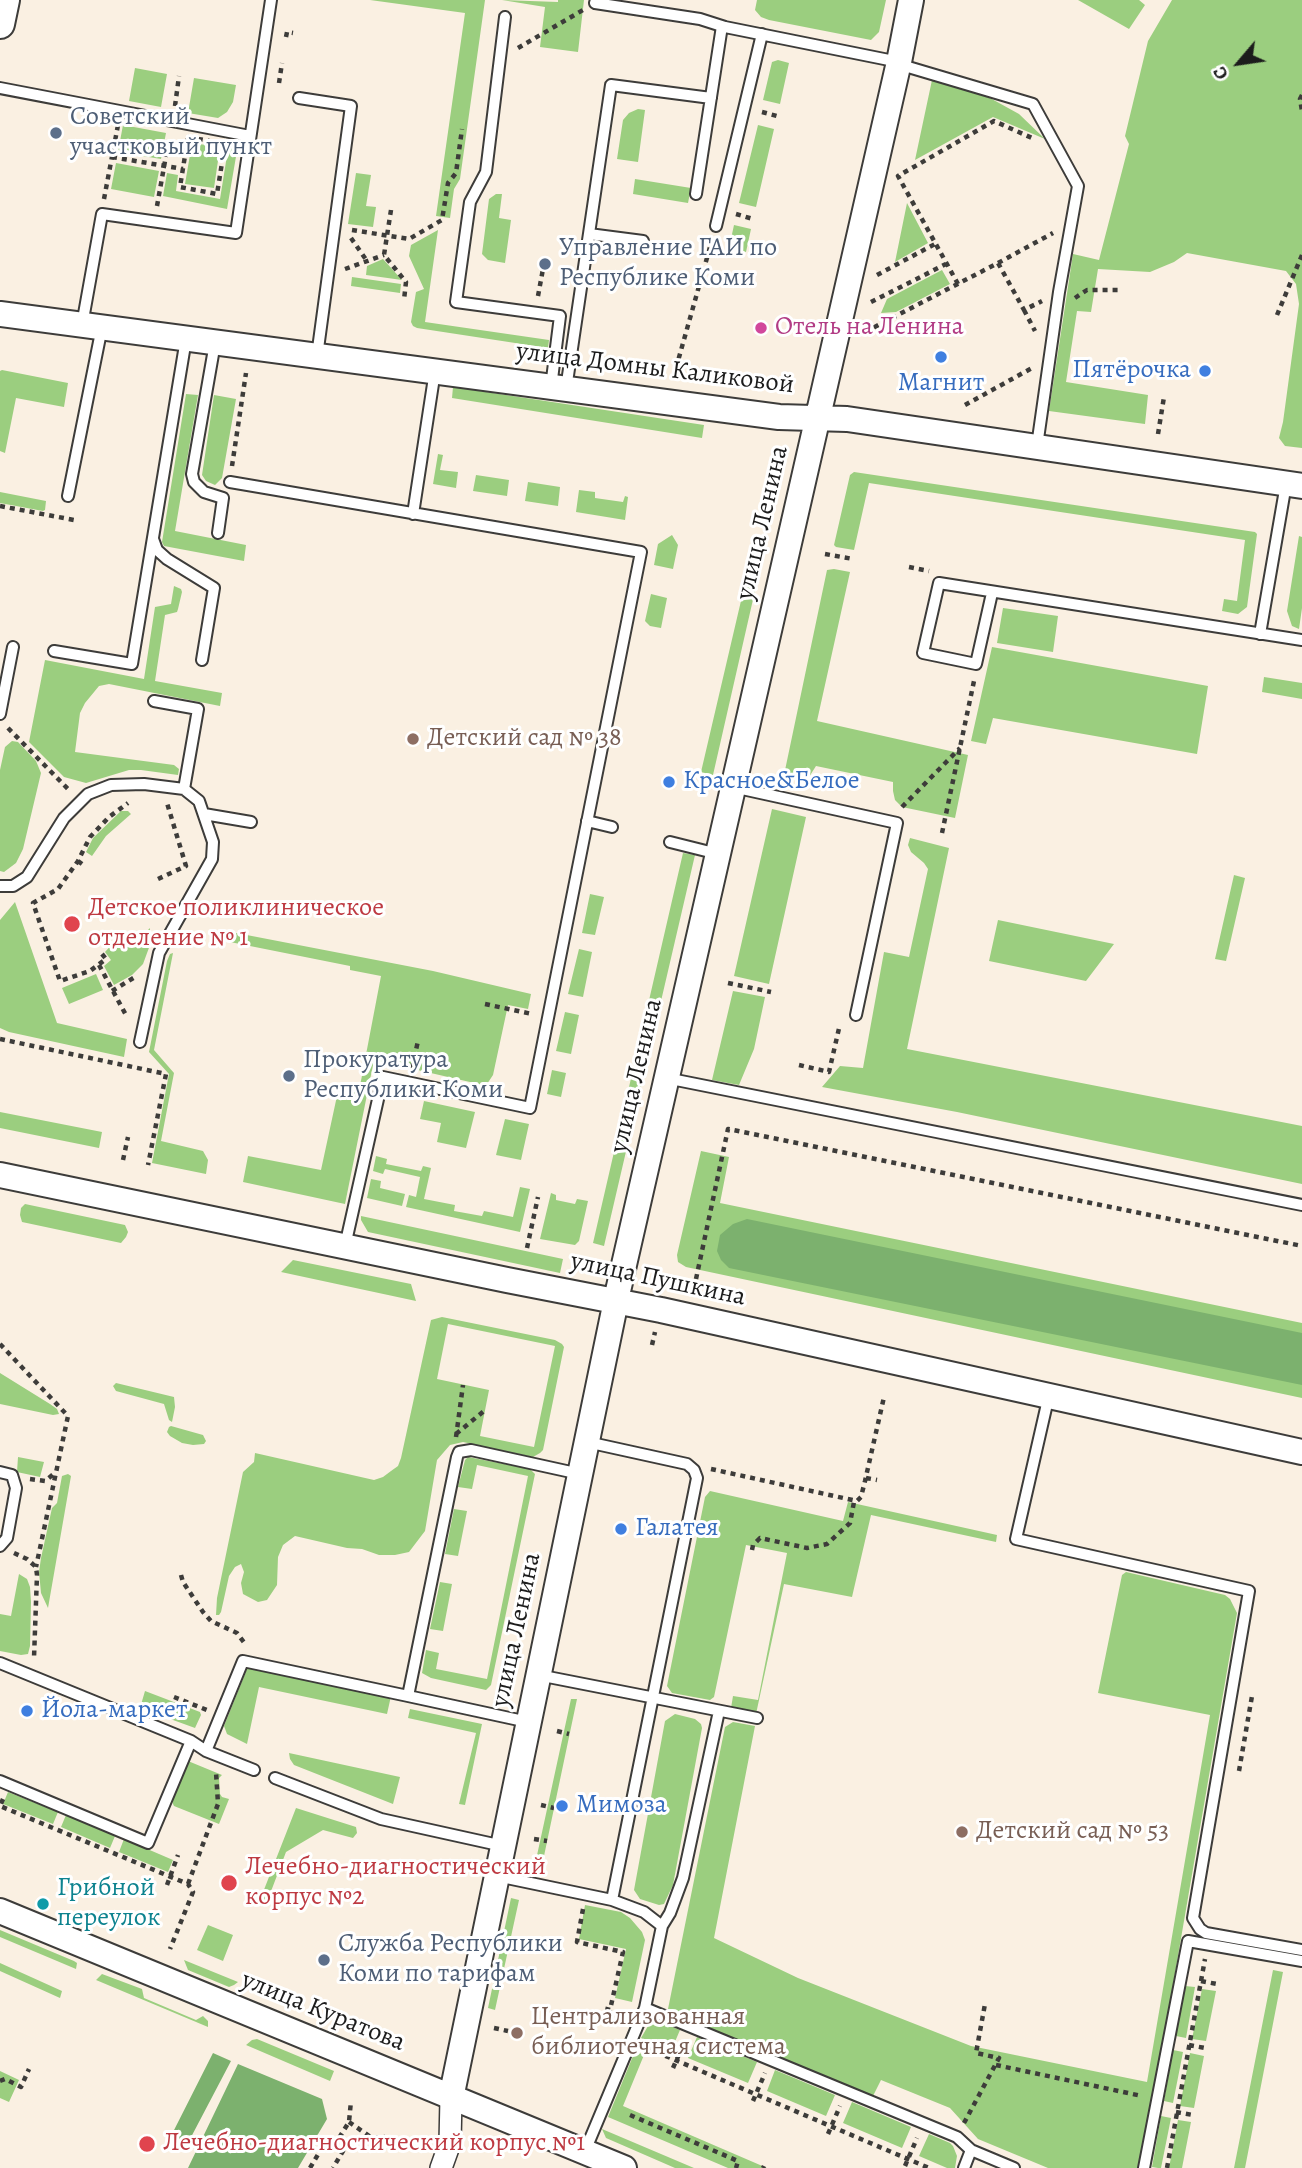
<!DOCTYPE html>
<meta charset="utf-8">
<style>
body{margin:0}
#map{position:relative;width:1302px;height:2168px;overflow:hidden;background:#faf0e2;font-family:Alegreya,serif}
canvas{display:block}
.north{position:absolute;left:1204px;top:28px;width:70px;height:70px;-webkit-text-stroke:5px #fff;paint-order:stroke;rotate:241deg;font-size:19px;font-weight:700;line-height:28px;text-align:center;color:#1c1c1c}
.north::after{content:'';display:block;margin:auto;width:24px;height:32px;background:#1c1c1c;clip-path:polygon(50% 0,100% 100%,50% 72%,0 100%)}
</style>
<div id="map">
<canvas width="1302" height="2168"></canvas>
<div class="north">С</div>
</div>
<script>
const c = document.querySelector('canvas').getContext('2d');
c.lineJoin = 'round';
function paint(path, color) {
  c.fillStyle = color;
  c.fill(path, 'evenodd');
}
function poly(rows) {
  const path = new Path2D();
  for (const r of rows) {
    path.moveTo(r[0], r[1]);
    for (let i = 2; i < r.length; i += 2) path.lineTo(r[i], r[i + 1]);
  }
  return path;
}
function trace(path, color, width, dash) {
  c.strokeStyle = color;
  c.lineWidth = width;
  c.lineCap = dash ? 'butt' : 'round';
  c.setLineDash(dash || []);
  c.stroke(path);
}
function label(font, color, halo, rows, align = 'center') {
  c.font = font + ' Alegreya,serif';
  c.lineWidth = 6;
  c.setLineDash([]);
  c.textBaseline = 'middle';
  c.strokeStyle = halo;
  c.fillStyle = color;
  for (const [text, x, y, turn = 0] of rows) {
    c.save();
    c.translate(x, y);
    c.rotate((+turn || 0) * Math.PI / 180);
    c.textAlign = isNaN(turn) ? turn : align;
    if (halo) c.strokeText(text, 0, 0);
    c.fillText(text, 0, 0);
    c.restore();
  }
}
paint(poly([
 [370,0,485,0,460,179,454,189,450,218,436,216,465,13],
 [502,0,558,2,558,0,584,0,578,52,540,47,545,7],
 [757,0,886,0,879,32,871,40,769,20,761,17,755,10],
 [1078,0,1139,0,1145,5,1129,29],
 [1172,0,1302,0,1302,448,1285,446,1279,438,1283,422,1299,304,1296,284,1286,271,1187,253,1174,262,1150,272,1098,269,1091,312,1077,311,1066,382,1148,395,1145,424,1049,411,1073,254,1099,260,1129,144,1125,136,1148,41],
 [778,60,789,63,780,104,763,100,772,62],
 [135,68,167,74,161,107,129,101],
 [194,78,236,85,233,102,227,112,218,118,188,113],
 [932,80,990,98,1019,114,1045,139,993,117,915,160],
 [638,109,645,110,638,162,617,159,623,120,629,113],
 [123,125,166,133,161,159,118,152],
 [758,125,774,129,756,207,739,203],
 [192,143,220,147,214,188,185,184],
 [229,143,238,145,227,209,163,196,167,173,178,175,176,191,220,199],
 [116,163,159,171,154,197,111,189],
 [356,173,371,175,366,206,376,207,373,227,348,224],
 [635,179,691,188,688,203,633,194],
 [496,194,502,194,499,218,511,220,505,263,488,260,482,254,489,199],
 [907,203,928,243,895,262],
 [734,225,751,229,746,252,729,248],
 [438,230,425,322,549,340,548,348,417,328,413,326,411,322,416,292,424,289,409,256,411,245],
 [383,259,402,280,366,275,367,266],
 [942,270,950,284,896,312,881,313,887,299],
 [352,277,401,284,400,293,351,286],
 [2,370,68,383,64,407,16,398,5,453,0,451,0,371],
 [453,387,704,425,702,438,452,398],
 [186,394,198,395,175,531,246,545,244,561,164,546,162,542],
 [214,395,236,399,222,478,215,485,206,481,202,475],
 [438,454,443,455,440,470,458,472,456,488,433,484],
 [854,472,1255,532,1257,534,1247,607,1238,614,1222,611,1224,599,1237,601,1245,540,869,483,854,550,836,547,834,545,850,475],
 [476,475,509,480,507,496,473,491],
 [528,482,560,487,558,506,525,501],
 [579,490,595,492,595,498,623,502,625,496,628,497,625,520,576,512],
 [0,492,46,501,45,510,43,511,0,503],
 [672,535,678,545,673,569,654,565,658,544],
 [1299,536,1302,537,1302,608,1299,629,1292,626,1287,611],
 [751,558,762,560,713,775,701,772],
 [834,569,850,572,817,721,968,755,955,818,902,807,895,800,893,791,893,782,816,766,809,777,804,780,784,775,827,570],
 [174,586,181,589,182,592,178,609,177,612,165,615,155,681,222,693,220,706,109,684,99,686,85,703,80,713,75,752,174,765,179,769,178,775,141,770,129,770,86,783,64,777,29,742,45,660,144,679,155,607,171,604],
 [651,594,667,598,661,628,650,626,645,621],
 [1003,608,1058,616,1053,652,997,643],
 [992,647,1208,686,1197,754,993,718,986,744,971,741],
 [1264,677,1302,683,1302,699,1262,692],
 [12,741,18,742,36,761,41,773,23,849,16,863,4,872,0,871,0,770,5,747],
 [772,809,806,817,769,984,734,976],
 [121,811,128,811,131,814,106,836,92,856,86,852,93,838],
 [910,838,949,848,907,1049,1302,1126,1302,1184,957,1112,822,1087,840,1066,863,1068,884,952,909,957,928,869,924,863,911,852,908,845],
 [683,853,695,855,604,1246,593,1243],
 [1234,875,1245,878,1226,961,1215,959],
 [590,894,604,897,595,935,582,933],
 [15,902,57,1023,127,1039,124,1057,9,1032,0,1028,0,920],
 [998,920,1114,944,1086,981,989,961],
 [150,928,150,945,143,964,132,975,114,985,104,966,111,960,105,952,116,940,134,939,142,936],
 [226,931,433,971,531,994,528,1009,508,1005,493,1075,487,1084,483,1085,374,1060,345,1204,243,1182,248,1156,321,1170,340,1082,360,1086,381,976,350,970,350,966,225,941],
 [579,949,592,952,583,997,568,994],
 [173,953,154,1050,174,1073,161,1141,203,1151,208,1160,206,1174,152,1163,169,1074,149,1052,167,961,170,954],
 [96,974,103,990,69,1004,62,988],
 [733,991,765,997,754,1049,739,1085,712,1080],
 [565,1012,579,1015,571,1054,556,1051],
 [552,1070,566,1073,561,1097,547,1094],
 [424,1101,475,1112,466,1148,437,1142,441,1123,420,1119],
 [0,1112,102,1132,99,1148,0,1128],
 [505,1119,529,1124,521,1160,496,1155],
 [701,1151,729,1157,720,1203,1302,1323,1302,1398,686,1267,678,1262,677,1255],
 [376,1156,387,1159,386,1164,421,1171,423,1166,431,1168,424,1199,455,1205,454,1211,482,1216,484,1211,513,1217,520,1187,530,1189,520,1232,406,1207,409,1195,416,1197,420,1177,385,1169,383,1174,373,1171],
 [371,1179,381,1181,380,1188,405,1194,402,1206,367,1198],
 [551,1193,556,1195,556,1200,575,1204,577,1199,588,1201,579,1241,575,1245,540,1239],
 [25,1204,125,1225,128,1232,126,1237,121,1243,22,1222,20,1215,21,1208],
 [361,1216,563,1259,560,1273,368,1232,361,1220],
 [293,1260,411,1284,416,1301,281,1272],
 [442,1317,555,1340,562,1344,564,1347,543,1450,540,1453,533,1457,463,1442,450,1445,437,1460,425,1531,409,1552,395,1555,379,1555,362,1549,347,1548,295,1536,283,1545,278,1557,277,1585,267,1600,258,1602,243,1594,241,1583,244,1572,241,1564,235,1567,229,1576,221,1612,219,1615,216,1615,217,1598,243,1472,254,1462,255,1453,374,1480,383,1477,391,1471,398,1466,401,1458,431,1320],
 [448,1324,555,1346,534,1447,480,1436,489,1390,437,1379],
 [0,1373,50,1404,57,1409,59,1414,53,1415,0,1404],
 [116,1383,174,1397,175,1407,172,1422,169,1420,164,1404,116,1391,113,1386],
 [171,1426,203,1435,206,1441,204,1444,193,1445,182,1443,170,1436,167,1432,169,1427],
 [18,1457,44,1462,40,1477,17,1472],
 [468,1457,530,1469,535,1474,491,1685,486,1690,431,1678,422,1673,426,1650,439,1653,436,1669,487,1679,528,1476,477,1465,472,1489,458,1487,465,1460],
 [68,1474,71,1476,48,1608,41,1593,39,1572,41,1558,52,1508,57,1503,62,1476],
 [710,1491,843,1521,848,1502,997,1535,996,1542,871,1515,852,1597,784,1584,756,1714,731,1708,733,1696,758,1700,787,1553,746,1545,714,1697,710,1700,672,1693,667,1686,705,1497],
 [454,1509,467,1511,458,1556,445,1554],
 [1126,1572,1225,1595,1230,1599,1237,1613,1153,2101,1138,2168,1048,2168,978,2139,950,2108,881,2080,873,2096,670,2012,668,2009,725,1727,733,1722,755,1726,714,1938,798,1978,971,2046,1147,2082,1210,1715,1098,1693,1122,1575],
 [19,1574,27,1579,30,1587,31,1602,30,1646,28,1654,21,1655,0,1651,0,1614,11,1616],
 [440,1582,452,1584,443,1631,430,1629],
 [250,1668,391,1696,387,1714,259,1687,247,1744,227,1734,224,1726,247,1669],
 [145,1691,200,1712,201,1715,195,1728,140,1708],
 [571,1699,577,1699,540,1875,534,1869],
 [410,1709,482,1724,465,1805,459,1804,476,1733,408,1718],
 [675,1714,695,1719,701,1724,702,1728,673,1885,664,1904,659,1905,640,1899,634,1890,665,1721],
 [289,1753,400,1777,393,1804,294,1765,290,1759],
 [188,1761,222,1775,219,1778,220,1794,222,1797,229,1799,219,1824,174,1806,173,1804,172,1800],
 [8,1792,58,1812,53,1824,3,1804],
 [296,1808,356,1827,357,1833,353,1838,323,1830,286,1852,265,1907,258,1905],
 [66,1815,115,1836,110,1848,61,1827],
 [124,1839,173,1860,168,1872,119,1852],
 [511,1898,519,1900,495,2010,488,2008],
 [585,1905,621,1912,630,1918,642,1932,645,1940,632,2002,615,1998,626,1949,579,1939],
 [208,1925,233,1935,223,1961,197,1950],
 [0,1930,74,1961,77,1963,76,1969,0,1937],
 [184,1960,238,1982,234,1985,229,1987,188,1970],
 [0,1963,62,1991,60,1998,0,1971],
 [1273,1970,1283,1972,1245,2168,1234,2168],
 [102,1974,142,1989,144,1998,196,2020,203,2016,208,2021,208,2027,96,1980],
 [1185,1986,1195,1987,1186,2038,1176,2036],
 [1202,1989,1216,1991,1206,2041,1192,2039],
 [657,2021,680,2030,671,2051,641,2038,648,2026],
 [697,2037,757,2062,748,2083,688,2058],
 [257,2039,334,2071,330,2081,246,2045,252,2040],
 [1173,2050,1183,2052,1173,2103,1164,2101],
 [635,2051,644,2055,623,2106,767,2168,728,2168,608,2117],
 [1190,2053,1204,2056,1194,2108,1180,2106],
 [775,2070,835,2095,826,2116,767,2091],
 [0,2071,19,2080,9,2102,0,2098],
 [852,2102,911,2127,902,2148,843,2123],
 [1161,2116,1171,2118,1161,2168,1158,2168,1152,2167],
 [1178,2120,1191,2122,1182,2168,1169,2168],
 [602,2129,694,2168,675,2168,606,2138],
 [929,2134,950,2143,953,2146,957,2156,955,2168,947,2168,919,2156]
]), '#9bce7f');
paint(poly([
 [747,1219,1302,1333,1302,1385,729,1268,721,1260,717,1251,720,1235,733,1224],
 [213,2053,231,2061,189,2141,181,2149,173,2152,170,2149,169,2140],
 [238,2064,322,2099,327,2119,298,2168,188,2168]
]), '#7cb16e');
const service = poly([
 [596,0,595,3,700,19,725,27,899,62],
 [505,17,486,172,470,202,456,302,560,316,551,387],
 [898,64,1033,104,1078,186,1059,292,1037,446],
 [0,88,250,136],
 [299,98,351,106,317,356],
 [696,194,722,26],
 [716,226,762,34],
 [589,234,643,241],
 [82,325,102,214,236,233,271,0],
 [215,343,192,474,194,482,204,492,223,498,218,533],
 [566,389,611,85,711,98],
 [230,482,641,552,530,1108,383,1077,345,1246],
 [68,496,102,327],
 [413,514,435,371],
 [153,539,157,550,167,559,214,588,202,660],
 [992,593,976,664,923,653,939,583,1302,640],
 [1260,634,1286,484],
 [54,651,132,664,186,339],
 [154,701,198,709,184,789],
 [0,714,13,647],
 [733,787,897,823,856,1015],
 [204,814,251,822],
 [587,821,612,827],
 [670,842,718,854],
 [0,886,13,886,27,877,64,818,88,794,111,785,144,784,184,789,199,801,213,842,212,859,159,953,140,1042],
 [666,1078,1302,1205],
 [1049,1395,1016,1539,1249,1591,1193,1918,1200,1929,1206,1933,1302,1950],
 [587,1442,687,1464,694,1470,697,1478,612,1900],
 [0,1472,12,1475,16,1488,7,1538,0,1546],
 [0,1663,191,1741,206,1751,254,1770],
 [538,1675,757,1718],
 [528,1722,408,1696,457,1457,459,1452,471,1450,580,1474],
 [206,1751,243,1661,408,1696],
 [275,1778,381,1819,503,1846],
 [0,1781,148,1843,191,1741],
 [497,1876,612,1900,644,1912,662,1926,645,2008,585,2151],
 [662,1926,670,1913,683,1878,719,1711],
 [645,2008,957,2137,971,2150,1014,2168],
 [964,2168,971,2150],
 [1144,2168,1188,1941,1302,1961]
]);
const minor = poly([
 [441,2168,450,2143,451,2098]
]);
const tertiary = poly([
 [0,314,779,417,847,419,1302,486],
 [0,1175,507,1280,661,1310,1302,1452],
 [0,1911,624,2168],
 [451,2098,618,1291,899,62,911,0]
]);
const secondary = poly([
 [0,24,5,0]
]);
trace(service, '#3d3c3a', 14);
trace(minor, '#3d3c3a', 24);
trace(tertiary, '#3d3c3a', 28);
trace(secondary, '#3d3c3a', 32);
trace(poly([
 [286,37,287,32,293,33],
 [518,48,583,10],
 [279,83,282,63],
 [1302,95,1300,99,1302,111],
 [175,106,179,76],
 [762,112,777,116],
 [188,137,225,144,217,194,180,187,188,137],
 [112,157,183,169],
 [104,199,118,125],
 [157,206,169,139],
 [391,210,384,255,406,282,404,300],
 [736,214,753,219],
 [352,230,409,239,442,220,448,183,456,173,462,129],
 [351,238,367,261],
 [998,263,1053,233],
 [345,269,384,255],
 [877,275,935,244],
 [958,284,898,176,994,121,1032,138],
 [538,296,543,269],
 [1075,298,1087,290,1121,290],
 [871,302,946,264],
 [1024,310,1035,331],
 [1277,315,1302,255],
 [865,332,998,263,1024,310,1042,301],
 [676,368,712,240],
 [965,405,1032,368],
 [1158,434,1164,397],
 [232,466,246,373],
 [0,506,74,520],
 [825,554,853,559],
 [909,567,929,571],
 [8,728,68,789],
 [902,807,960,748],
 [942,833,974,681],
 [78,861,86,867],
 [158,879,186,866,167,803],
 [102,954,106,959,90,971,60,981,33,903,58,889,78,861,90,837,109,817,128,803],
 [99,965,127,1017],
 [728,983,771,992],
 [112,991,135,977],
 [485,1004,532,1014],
 [0,1039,166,1074,148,1165],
 [799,1065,829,1072,840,1024],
 [412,1068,418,1041],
 [123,1160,128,1137],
 [527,1248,538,1197],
 [696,1279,728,1129,1302,1246],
 [0,1344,68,1416,36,1567],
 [652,1345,655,1332],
 [456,1434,484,1411],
 [456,1437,463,1385],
 [711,1469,857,1501,861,1497,865,1481,884,1397],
 [866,1478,877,1480],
 [30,1479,45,1481,56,1472],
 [752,1550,753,1545,760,1538,807,1548,827,1544,850,1523,854,1502],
 [14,1553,27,1559,36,1567,37,1575,34,1658],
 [181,1575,183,1582,203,1612,211,1621,237,1633,246,1645],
 [174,1697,207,1710],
 [557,1731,569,1734],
 [1239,1771,1252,1696],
 [3,1799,0,1806,188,1884,193,1892,170,1949],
 [541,1805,554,1808],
 [534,1839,547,1841],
 [188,1884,218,1804,216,1772],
 [167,1885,178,1855],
 [583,1909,577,1942,623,1952,610,2010,602,2008],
 [1201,1981,1217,1984],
 [494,2028,508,2031],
 [1189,2045,1205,2048],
 [647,2048,929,2168],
 [996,2065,1142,2096],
 [673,2068,684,2043],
 [0,2081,5,2079,21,2087,29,2069],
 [753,2101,765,2073],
 [1176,2112,1193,2115],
 [630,2115,738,2161,736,2168],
 [349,2122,372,2138,385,2137],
 [964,2123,999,2058,976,2053,985,2004],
 [828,2134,840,2106],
 [334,2146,349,2122,351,2101],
 [905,2166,917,2138],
 [310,2168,326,2141,343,2151,333,2168],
 [763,2168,764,2166],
 [1167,2168,1205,1959]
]), '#3d3c3a', 4.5, [5, 5]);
trace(service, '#fff', 10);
trace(minor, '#fff', 21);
trace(tertiary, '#fff', 24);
trace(secondary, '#fff', 28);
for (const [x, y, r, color] of [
 [56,133,7,"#5c6f8a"],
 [545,264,7,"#5c6f8a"],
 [761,328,7,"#d1479c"],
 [941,357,7,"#3f7fe0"],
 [1205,371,7,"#3f7fe0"],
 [413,739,7,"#8d6e63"],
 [669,782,7,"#3f7fe0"],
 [72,924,9,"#e0444e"],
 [289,1076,7,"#5c6f8a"],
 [621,1529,7,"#3f7fe0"],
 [27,1711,7,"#3f7fe0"],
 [562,1806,7,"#3f7fe0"],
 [962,1832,7,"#8d6e63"],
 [229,1883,9,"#e0444e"],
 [43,1904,7,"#0f9aa8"],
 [324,1960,7,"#5c6f8a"],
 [517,2033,7,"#8d6e63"],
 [147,2144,9,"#e0444e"]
]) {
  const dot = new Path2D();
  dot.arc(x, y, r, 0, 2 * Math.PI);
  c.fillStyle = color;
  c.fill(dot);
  trace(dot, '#fff', 2.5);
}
label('26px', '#4e5e75', '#fff', [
 ["Советский",70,118],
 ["участковый пункт",70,148],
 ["Управление ГАИ по",559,249],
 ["Республике Коми",559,279],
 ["Прокуратура",303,1061],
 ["Республики Коми",303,1091],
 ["Служба Республики",338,1945],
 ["Коми по тарифам",338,1975]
], 'left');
label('26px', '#b23c85', '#fff', [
 ["Отель на Ленина",775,328]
], 'left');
label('26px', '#1c1c1c', '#fff', [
 ["улица Домны Каликовой",655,369,7],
 ["улица Ленина",763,523,-77],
 ["улица Ленина",637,1076,-77],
 ["улица Пушкина",658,1280,12],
 ["улица Ленина",517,1630,-78],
 ["улица Куратова",323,2012,22]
]);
label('26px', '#366cbe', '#fff', [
 ["Пятёрочка",1191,371,"right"],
 ["Магнит",941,384,"center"],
 ["Красное&Белое",683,782],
 ["Галатея",635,1529],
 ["Йола-маркет",41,1711],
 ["Мимоза",576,1806]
], 'left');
label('26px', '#785e54', '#fff', [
 ["Детский сад № 38",427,739],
 ["Детский сад № 53",976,1832],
 ["Централизованная",531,2018],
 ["библиотечная система",531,2048]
], 'left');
label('26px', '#be3a42', '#fff', [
 ["Детское поликлиническое",88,909],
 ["отделение № 1",88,939],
 ["Лечебно-диагностический",245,1868],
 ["корпус №2",245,1898],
 ["Лечебно-диагностический корпус №1",163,2144]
], 'left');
label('26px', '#0d838f', '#fff', [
 ["Грибной",57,1889],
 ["переулок",57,1919]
], 'left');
</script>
